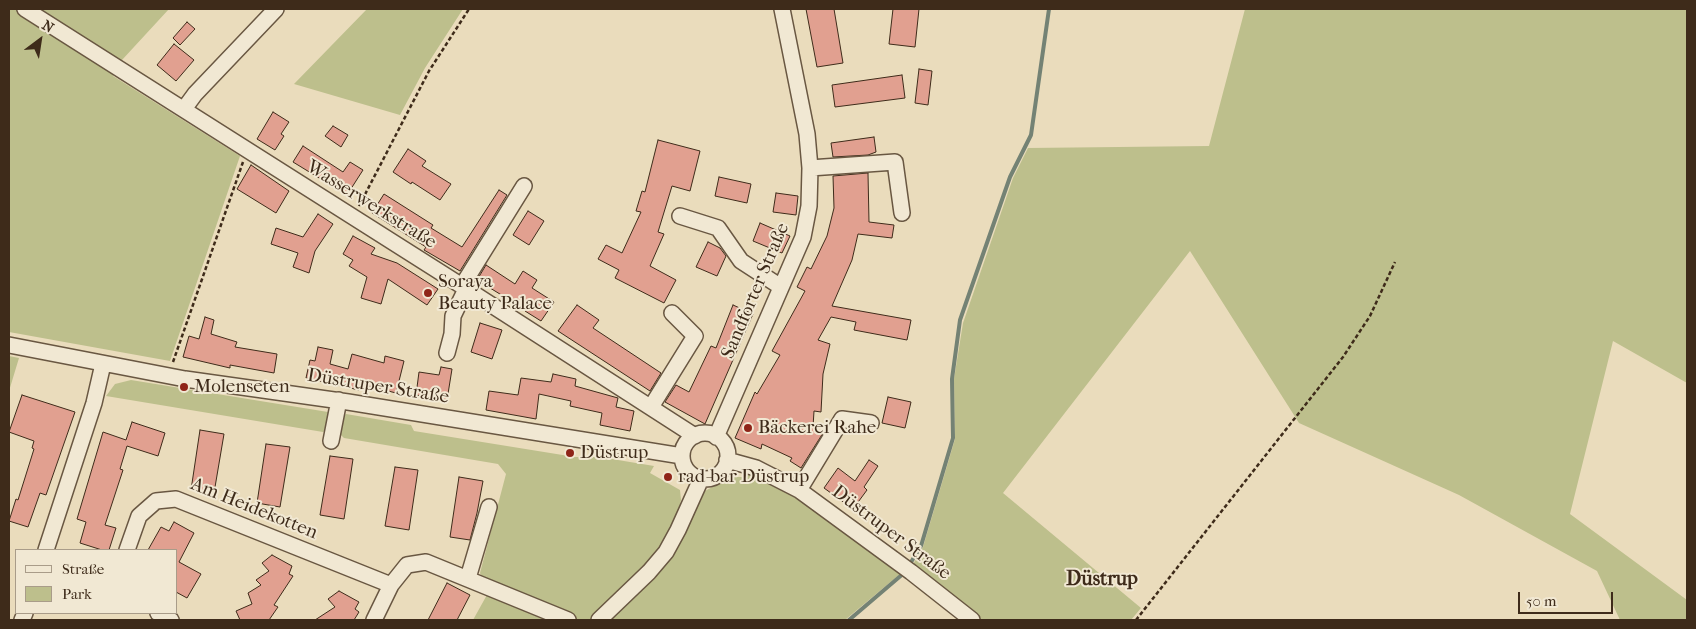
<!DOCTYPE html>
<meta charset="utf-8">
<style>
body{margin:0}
#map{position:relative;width:1696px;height:629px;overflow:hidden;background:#eadcbc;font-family:"IM FELL French Canon",serif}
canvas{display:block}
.frame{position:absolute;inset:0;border:10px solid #3e2b1a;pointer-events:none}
.legend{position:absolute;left:15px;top:549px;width:162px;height:65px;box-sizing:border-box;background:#f1e8d3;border:1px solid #a99c89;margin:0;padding:6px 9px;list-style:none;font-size:15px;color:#3e2b1a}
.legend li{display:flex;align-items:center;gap:10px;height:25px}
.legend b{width:25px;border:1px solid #a99c89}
.north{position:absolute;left:15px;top:15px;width:50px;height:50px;-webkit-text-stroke:4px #f1e8d3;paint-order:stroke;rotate:31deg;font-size:14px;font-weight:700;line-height:20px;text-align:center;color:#3e2b1a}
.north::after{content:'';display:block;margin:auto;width:18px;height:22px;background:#3e2b1a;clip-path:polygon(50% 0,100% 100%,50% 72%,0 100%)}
.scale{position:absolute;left:1518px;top:592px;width:95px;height:22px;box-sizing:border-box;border:2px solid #3e2b1a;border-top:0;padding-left:6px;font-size:15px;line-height:18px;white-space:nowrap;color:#3e2b1a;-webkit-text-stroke:4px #f1e8d3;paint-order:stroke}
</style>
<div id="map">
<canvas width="1696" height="629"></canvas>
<div class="frame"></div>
<ul class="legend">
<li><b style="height:6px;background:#f1e8d3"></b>Straße</li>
<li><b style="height:14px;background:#bdbf8c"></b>Park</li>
</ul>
<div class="north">N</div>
<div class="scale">50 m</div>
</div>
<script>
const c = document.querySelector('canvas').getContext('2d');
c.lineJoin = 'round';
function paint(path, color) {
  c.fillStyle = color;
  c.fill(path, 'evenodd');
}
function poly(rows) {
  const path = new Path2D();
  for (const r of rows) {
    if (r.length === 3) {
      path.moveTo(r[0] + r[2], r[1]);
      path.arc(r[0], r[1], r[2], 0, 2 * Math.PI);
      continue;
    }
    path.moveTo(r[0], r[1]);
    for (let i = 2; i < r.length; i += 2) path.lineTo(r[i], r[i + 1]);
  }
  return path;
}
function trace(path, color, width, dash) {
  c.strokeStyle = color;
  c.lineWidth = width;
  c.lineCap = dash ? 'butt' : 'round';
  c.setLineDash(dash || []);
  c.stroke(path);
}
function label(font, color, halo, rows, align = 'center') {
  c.font = font + ' "IM FELL French Canon",serif';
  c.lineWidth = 4;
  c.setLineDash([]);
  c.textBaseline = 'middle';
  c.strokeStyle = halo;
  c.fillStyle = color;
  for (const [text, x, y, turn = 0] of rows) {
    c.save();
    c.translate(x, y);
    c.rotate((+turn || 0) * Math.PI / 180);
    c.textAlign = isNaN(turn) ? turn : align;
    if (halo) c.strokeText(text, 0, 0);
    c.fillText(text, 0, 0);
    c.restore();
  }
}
paint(poly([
 [9,9,169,9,122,60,113,76,240,156,170,361,9,332],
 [367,9,463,9,425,68,400,115,294,84],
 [1245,9,1687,9,1687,383,1613,341,1570,514,1687,600,1687,620,1620,620,1597,571,1459,495,1299,423,1190,251,1003,493,1141,608,1131,620,981,620,912,566,923,547,955,439,954,379,963,323,1013,178,1028,148,1209,146],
 [9,356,19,358,9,391],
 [131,380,328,412,330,415,328,429,323,432,106,396,115,384],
 [346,414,411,425,414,431,575,457,600,457,654,466,650,473,680,490,681,500,679,509,691,521,705,491,731,477,744,477,749,472,796,496,900,574,845,620,473,620,488,593,480,573,506,474,498,464,344,438,339,433,341,418]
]), '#bdbf8c');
trace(poly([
 [908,567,921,546,953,438,952,379,960,320,1010,177,1031,135,1049,9],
 [849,620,904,573]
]), '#748274', 4);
const building = poly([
 [806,9,834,9,843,63,817,67,806,9],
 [893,9,919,9,915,47,889,44,893,9],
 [187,22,195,29,180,45,173,38,187,22],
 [174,44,194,60,176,81,157,65,174,44],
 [919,69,932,71,928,105,915,103,919,69],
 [902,75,905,98,835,107,832,85,902,75],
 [273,112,289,122,281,134,284,136,275,150,257,139,273,112],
 [333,126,348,135,341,147,325,136,333,126],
 [874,137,876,152,868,155,833,157,831,143,874,137],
 [658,140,700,151,690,191,672,186,658,232,664,234,650,266,676,280,664,303,615,278,619,270,598,259,606,245,622,253,641,212,636,211,642,191,645,192,658,140],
 [303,146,343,172,350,162,363,170,347,195,293,162,303,146],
 [408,149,426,161,422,166,451,184,440,200,412,182,411,184,393,172,408,149],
 [251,165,289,191,276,213,237,189,251,165],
 [868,173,869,222,894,225,892,238,858,234,852,260,832,306,911,320,907,340,854,330,856,322,831,317,818,340,830,344,823,374,821,412,814,411,813,427,823,433,801,468,790,461,792,458,762,444,761,449,735,438,755,392,757,394,780,355,772,351,805,291,797,287,807,267,811,269,827,236,834,208,833,176,868,173],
 [719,177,751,184,747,203,715,196,719,177],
 [499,190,507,195,460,271,424,250,426,247,372,213,384,194,433,225,431,228,462,247,499,190],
 [776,193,798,196,796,215,773,212,776,193],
 [528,211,544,221,529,245,513,235,528,211],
 [318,214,333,224,315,251,309,273,293,267,298,253,271,244,276,228,303,237,318,214],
 [760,223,790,236,782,253,753,241,760,223],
 [353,236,375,248,371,254,397,263,438,289,427,305,388,279,381,304,361,298,367,277,349,266,353,260,343,254,353,236],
 [708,242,720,248,726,256,717,276,696,267,708,242],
 [486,265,515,284,523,271,537,280,532,288,554,302,541,321,525,311,526,310,477,280,486,265],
 [577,305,599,320,593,328,661,373,650,391,558,331,577,305],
 [733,305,753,314,705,424,665,402,676,385,689,392,711,346,716,348,733,305],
 [205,317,214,320,211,334,237,342,235,347,277,354,274,373,230,365,230,368,183,357,189,336,199,339,205,317],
 [480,323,502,330,492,359,471,352,480,323],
 [318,347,333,350,330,364,348,369,352,354,384,363,385,356,404,361,396,393,361,384,359,390,306,378,310,360,315,361,318,347],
 [441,367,452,369,447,400,416,395,419,372,439,375,441,367],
 [553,374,576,379,575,386,618,398,616,407,634,411,630,431,600,425,602,413,570,406,571,401,539,394,536,419,486,410,489,391,518,395,521,378,551,382,553,374],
 [22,395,75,412,46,495,40,493,28,527,9,521,16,499,18,500,34,449,32,448,34,441,9,432,22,395],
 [888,397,911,402,905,428,882,423,888,397],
 [132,422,165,433,158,456,127,446,120,469,123,470,105,525,116,528,109,550,102,550,80,543,86,522,77,519,103,432,126,440,132,422],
 [200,430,224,434,214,493,191,490,200,430],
 [266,444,290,447,280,507,257,503,266,444],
 [330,456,353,459,344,519,320,515,330,456],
 [869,460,878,466,864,487,867,490,853,509,824,488,838,468,855,481,869,460],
 [395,467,418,470,409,530,385,526,395,467],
 [459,477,483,481,477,513,470,540,450,537,459,477],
 [174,522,194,533,179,562,201,574,187,598,176,592,176,550,148,550,161,527,169,531,174,522],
 [272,555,292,566,289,574,293,576,274,605,278,607,269,620,240,620,236,611,252,604,248,593,261,585,256,580,269,571,262,563,272,555],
 [447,583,470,595,457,620,428,620,447,583],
 [339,591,359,602,355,609,359,612,354,620,315,620,335,607,328,599,339,591]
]);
paint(building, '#e1a090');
trace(building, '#3e2b1a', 1);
const minor = poly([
 [25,9,462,286,695,436],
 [184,109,195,94,276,9],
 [810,168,895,162,902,213],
 [680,216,718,228,741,261,781,287],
 [462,286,524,186],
 [9,345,185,379,348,402,682,456],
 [447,353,452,334,453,316,466,289],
 [651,407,695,336,672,313],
 [705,456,23],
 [716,437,803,237,809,206,810,168,807,134,782,9],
 [331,441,339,400],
 [727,460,756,468,799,490,911,572,972,620],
 [799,490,842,419,871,423],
 [46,550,94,403,103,364],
 [127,550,139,516,156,501,176,499,391,585],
 [468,578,489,507],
 [158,613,171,620],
 [22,620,25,613],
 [374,620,391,585,407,565,426,562,568,620],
 [599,620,649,572,666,552,678,530,701,479]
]);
trace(minor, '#695742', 18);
trace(poly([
 [359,206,429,71,469,9],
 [173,362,243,162],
 [1136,620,1343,357,1370,316,1395,262]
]), '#3e2b1a', 2.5, [4, 2.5]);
trace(minor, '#f1e8d3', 15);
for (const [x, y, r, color] of [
 [428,293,5,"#8f2418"],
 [184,387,5,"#8f2418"],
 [748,428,5,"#8f2418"],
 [570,453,5,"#8f2418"],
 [668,477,5,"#8f2418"]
]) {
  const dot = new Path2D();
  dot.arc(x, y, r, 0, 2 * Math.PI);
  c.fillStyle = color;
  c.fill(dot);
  trace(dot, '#f1e8d3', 2);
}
label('19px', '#3e2b1a', '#f1e8d3', [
 ["Wasserwerkstraße",371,205,32],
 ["Sandforter Straße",756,291,-67],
 ["Düstruper Straße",378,387,9],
 ["Am Heidekotten",254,509,22],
 ["Düstruper Straße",891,533,37]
]);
label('19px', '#3e2b1a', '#f1e8d3', [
 ["Soraya",438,282],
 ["Beauty Palace",438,304],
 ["Molenseten",194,387],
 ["Bäckerei Rahe",758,428],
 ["Düstrup",580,453],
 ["rad-bar Düstrup",678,477]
], 'left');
label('bold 20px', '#3e2b1a', '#f1e8d3', [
 ["Düstrup",1102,580]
]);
</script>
